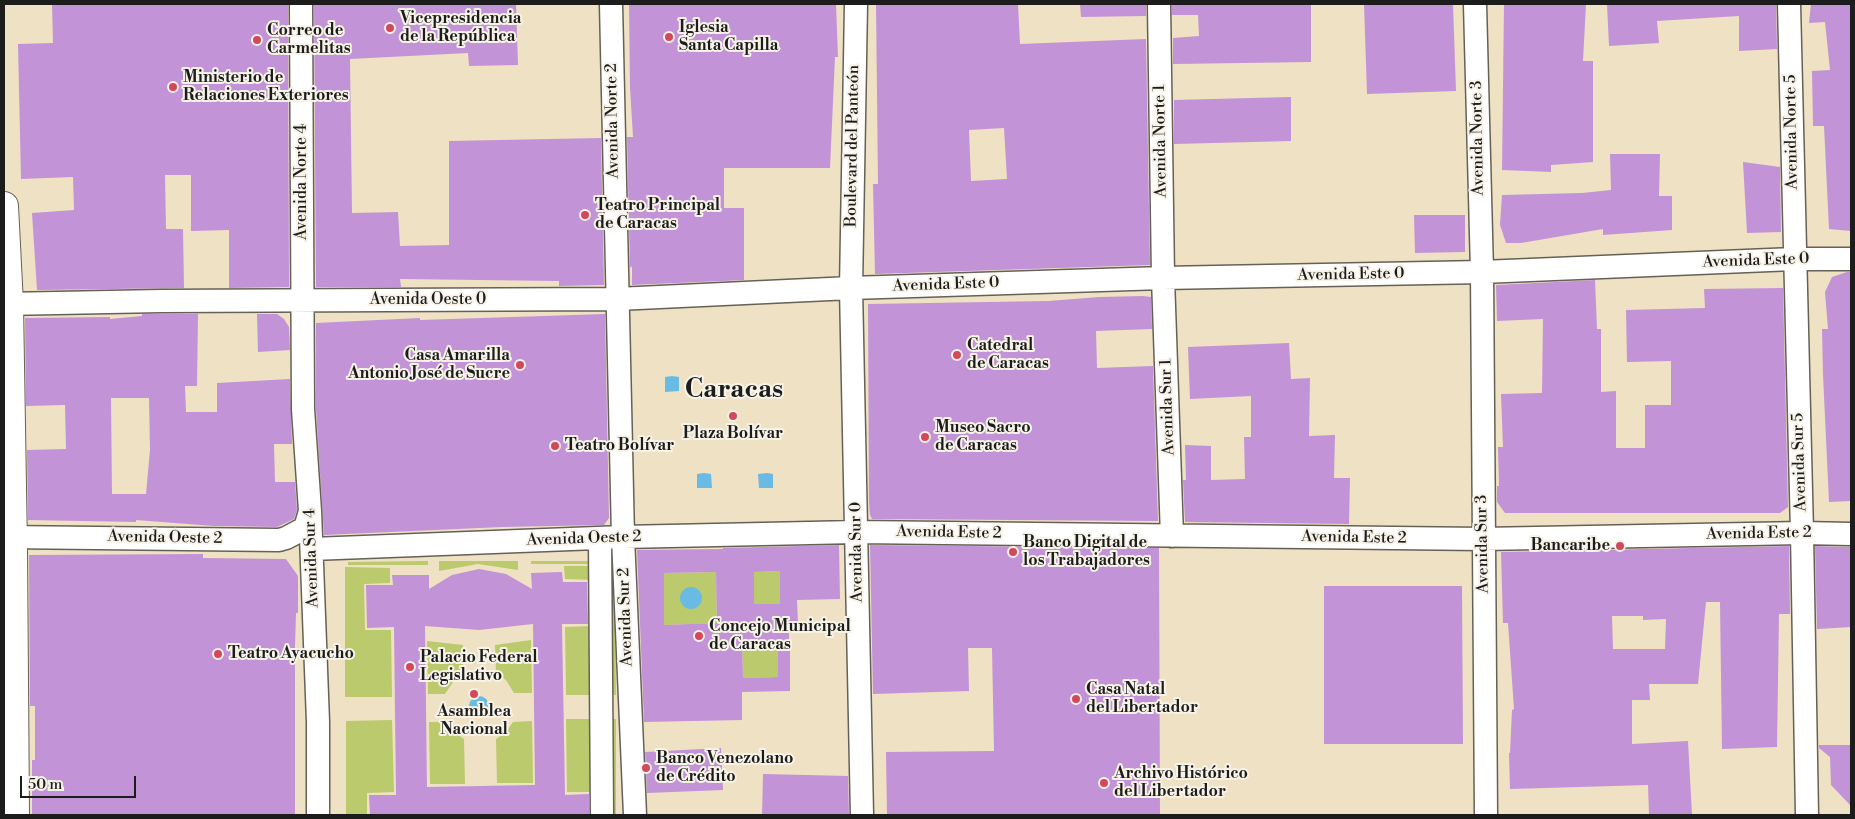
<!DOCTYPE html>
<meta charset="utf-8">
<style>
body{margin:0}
#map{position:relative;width:1855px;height:819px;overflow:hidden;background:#efe1c3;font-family:"Libre Bodoni",serif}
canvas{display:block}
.frame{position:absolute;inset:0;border:5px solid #1c1c1c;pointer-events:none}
.scale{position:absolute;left:20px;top:776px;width:116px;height:22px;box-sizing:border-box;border:2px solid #1c1c1c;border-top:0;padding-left:6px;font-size:15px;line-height:18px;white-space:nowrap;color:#1c1c1c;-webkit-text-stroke:4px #f7f3e8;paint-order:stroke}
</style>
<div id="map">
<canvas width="1855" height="819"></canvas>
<div class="frame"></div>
<div class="scale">50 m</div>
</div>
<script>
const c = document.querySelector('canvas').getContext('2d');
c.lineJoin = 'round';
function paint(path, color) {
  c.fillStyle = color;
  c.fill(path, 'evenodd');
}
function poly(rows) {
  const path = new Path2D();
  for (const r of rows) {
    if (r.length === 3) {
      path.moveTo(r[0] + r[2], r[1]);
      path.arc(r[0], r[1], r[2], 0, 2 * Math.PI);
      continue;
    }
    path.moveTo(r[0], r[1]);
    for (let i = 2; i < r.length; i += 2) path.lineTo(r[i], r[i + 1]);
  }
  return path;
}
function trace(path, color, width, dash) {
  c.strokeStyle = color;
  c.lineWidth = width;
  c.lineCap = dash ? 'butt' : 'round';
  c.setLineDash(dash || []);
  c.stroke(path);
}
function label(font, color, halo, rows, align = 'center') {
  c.font = font + ' "Libre Bodoni",serif';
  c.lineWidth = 4;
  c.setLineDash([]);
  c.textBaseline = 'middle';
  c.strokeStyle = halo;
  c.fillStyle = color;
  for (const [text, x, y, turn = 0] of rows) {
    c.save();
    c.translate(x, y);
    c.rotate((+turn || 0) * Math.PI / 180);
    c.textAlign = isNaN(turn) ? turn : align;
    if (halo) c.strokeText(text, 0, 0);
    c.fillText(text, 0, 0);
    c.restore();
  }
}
paint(poly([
 [428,561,428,565,348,565,348,562],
 [439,561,518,561,518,570,478,564,439,571],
 [531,561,611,561,611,564,531,564],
 [564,566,615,566,616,695,566,695,565,627,594,626,594,580,565,579],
 [345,567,390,568,390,583,364,584,365,630,391,630,392,697,345,697],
 [780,571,780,609,770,604,754,604,754,572],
 [716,572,717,623,664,625,664,573],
 [760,623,778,623,778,677,743,678,742,643,760,643],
 [531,640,532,693,514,693,506,680,496,673,495,645],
 [427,641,463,645,463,674,453,682,445,694,428,694],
 [566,719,616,719,616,815,596,815,596,792,567,792],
 [392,720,394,792,367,793,367,815,346,815,346,721],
 [532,721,533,783,497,783,496,739,506,732,513,722],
 [429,722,447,722,453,731,464,739,465,784,430,784]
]), '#bbca6c');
paint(poly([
 [672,376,679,377,679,391,665,392,665,377],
 [704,473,711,474,712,488,697,488,697,474],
 [767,473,773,474,773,488,759,488,758,474],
 [691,598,11],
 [479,706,10]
]), '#69bbe4');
paint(poly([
 [52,4,288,4,289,287,229,288,229,230,191,231,191,175,165,175,166,229,183,229,184,288,37,290,32,213,74,210,73,177,21,179,18,44,53,43],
 [314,4,516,4,518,65,469,66,468,53,350,59,352,213,398,212,400,246,449,245,449,141,601,138,604,285,559,286,559,281,400,279,401,287,316,287],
 [629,4,836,4,838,57,835,57,830,168,724,168,724,208,744,208,744,280,632,285,632,266,630,268,627,137,633,137,630,88],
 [876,4,1018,4,1020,44,1146,39,1150,265,875,274,873,184,878,184],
 [1004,128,1007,179,971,181,969,130],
 [1080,4,1146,4,1146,16,1081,17],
 [1172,4,1311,4,1311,62,1173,64,1173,38,1199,36,1198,15,1172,15],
 [1364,4,1453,4,1456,91,1367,94],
 [1504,4,1586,4,1583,61,1593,61,1593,162,1551,165,1551,172,1502,170],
 [1607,4,1776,4,1777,49,1739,51,1739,16,1657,21,1659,43,1609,46],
 [1811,4,1851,4,1851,231,1829,229,1824,126,1813,126,1812,71,1830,70,1825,22,1809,23],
 [1291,97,1291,141,1174,144,1174,100],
 [1610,154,1660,154,1659,196,1672,196,1672,230,1603,235,1603,229,1521,243,1506,243,1500,225,1502,195,1582,193,1611,190],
 [1743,162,1780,167,1781,232,1747,233],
 [1414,215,1465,215,1465,252,1415,253],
 [1847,272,1851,272,1851,501,1829,502,1823,375,1822,329,1828,329,1825,292,1832,277],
 [1595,280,1597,329,1601,329,1601,392,1616,391,1616,448,1645,448,1645,405,1671,405,1671,361,1627,362,1626,310,1705,308,1704,289,1783,288,1788,507,1780,513,1505,513,1497,502,1497,486,1499,486,1498,447,1503,447,1501,394,1542,393,1543,319,1497,321,1496,285],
 [1143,296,1151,297,1152,329,1096,331,1097,368,1153,366,1158,521,872,519,870,515,869,502,868,304,1049,301,1099,297],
 [142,314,198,314,197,386,185,386,186,412,217,412,217,383,290,379,292,444,274,444,275,482,295,482,297,510,294,519,277,527,214,526,136,520,136,522,28,520,27,450,66,449,65,405,26,406,25,318,110,317,110,319,142,316],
 [111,398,149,398,150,450,146,494,112,494],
 [257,314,277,314,284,319,289,327,290,350,258,352],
 [605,314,609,518,604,525,502,527,324,535,316,409,316,323,420,318,420,320],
 [1289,343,1291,379,1310,378,1309,436,1335,435,1334,478,1350,478,1349,524,1185,522,1183,480,1186,480,1185,445,1211,446,1211,480,1245,479,1244,437,1251,437,1251,396,1190,399,1188,347],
 [839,545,840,599,797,600,798,622,793,622,793,629,789,630,789,642,742,643,743,678,778,677,778,651,790,651,790,691,742,692,742,720,644,722,637,550,723,549,723,548],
 [780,571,780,604,754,604,754,572],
 [716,572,717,623,664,625,664,573],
 [870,545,1159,548,1160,815,887,815,886,752,994,751,992,648,968,648,969,691,873,694],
 [1789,546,1790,614,1779,614,1777,747,1722,749,1720,602,1706,602,1698,684,1649,684,1650,700,1632,700,1632,744,1688,741,1692,815,1649,815,1648,785,1510,789,1509,753,1510,753,1512,710,1514,709,1508,623,1503,623,1501,552],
 [1612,616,1643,616,1643,620,1666,619,1665,649,1613,649],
 [1815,546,1851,547,1851,627,1817,629],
 [203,554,203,558,286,559,298,576,298,613,296,613,295,647,295,815,32,815,32,760,35,760,35,706,30,706,29,555],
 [479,569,506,574,532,589,531,573,562,572,563,582,587,582,588,624,562,624,565,795,589,794,589,815,370,815,369,795,396,795,394,627,367,628,366,585,393,585,392,575,429,575,429,589,452,575],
 [533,624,535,785,427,787,425,626,479,630],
 [1324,586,1462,586,1463,744,1324,744],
 [1819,745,1851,745,1851,806,1831,785,1830,757,1819,748],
 [721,748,723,790,647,793,645,752],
 [763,774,848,776,849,815,762,815]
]), '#c293d7');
const minor = poly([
 [301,4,303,409,310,511,318,722,318,815],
 [611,4,623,537,635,815],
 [856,4,851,288,862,815],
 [1159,4,1163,278,1172,536],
 [1475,4,1482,272,1486,815],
 [1789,4,1802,533,1807,815],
 [4,304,161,301,617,299,851,288,1163,278,1482,272,1794,259,1851,259],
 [4,537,279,540,286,538,305,528,310,511],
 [600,538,602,815],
 [312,549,623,537,856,532,1483,539,1802,533,1851,534]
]);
const major = poly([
 [4,206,9,304,13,548,15,815]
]);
trace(minor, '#666156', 25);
trace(major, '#666156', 30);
trace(minor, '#fff', 22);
trace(major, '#fff', 28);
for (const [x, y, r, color] of [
 [390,28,5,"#d1495b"],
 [669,37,5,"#d1495b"],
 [257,40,5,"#d1495b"],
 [173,87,5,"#d1495b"],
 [585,215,5,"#d1495b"],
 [957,355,5,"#d1495b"],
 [520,365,5,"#d1495b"],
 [733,416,5,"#d1495b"],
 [925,437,5,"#d1495b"],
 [555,446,5,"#d1495b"],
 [1620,546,5,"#d1495b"],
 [1013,552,5,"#d1495b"],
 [699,636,5,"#d1495b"],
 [218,654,5,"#d1495b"],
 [410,667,5,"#d1495b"],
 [474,694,5,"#d1495b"],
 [1076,699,5,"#d1495b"],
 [646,768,5,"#d1495b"],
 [1104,783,5,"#d1495b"]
]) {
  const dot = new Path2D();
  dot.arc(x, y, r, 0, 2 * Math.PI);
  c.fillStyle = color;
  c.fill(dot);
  trace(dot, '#f7f3e8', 2);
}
label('bold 16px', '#1c1c1c', '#f7f3e8', [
 ["Vicepresidencia",400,19],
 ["de la República",400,37],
 ["Iglesia",679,28],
 ["Santa Capilla",679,46],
 ["Correo de",267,31],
 ["Carmelitas",267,49],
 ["Ministerio de",183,78],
 ["Relaciones Exteriores",183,96],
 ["Teatro Principal",595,206],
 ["de Caracas",595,224],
 ["Catedral",967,346],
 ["de Caracas",967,364],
 ["Casa Amarilla",510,356,"right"],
 ["Antonio José de Sucre",510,374,"right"],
 ["Museo Sacro",935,428],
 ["de Caracas",935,446],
 ["Plaza Bolívar",733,434,"center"],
 ["Teatro Bolívar",565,446],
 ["Banco Digital de",1023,543],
 ["los Trabajadores",1023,561],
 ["Bancaribe",1610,546,"right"],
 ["Concejo Municipal",709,627],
 ["de Caracas",709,645],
 ["Teatro Ayacucho",228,654],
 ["Palacio Federal",420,658],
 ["Legislativo",420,676],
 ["Casa Natal",1086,690],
 ["del Libertador",1086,708],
 ["Asamblea",474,712,"center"],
 ["Nacional",474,730,"center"],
 ["Banco Venezolano",656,759],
 ["de Crédito",656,777],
 ["Archivo Histórico",1114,774],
 ["del Libertador",1114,792]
], 'left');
label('16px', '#1c1c1c', '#f7f3e8', [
 ["Avenida Norte 2",613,121,-91],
 ["Avenida Norte 5",1792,132,-91],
 ["Avenida Norte 3",1478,138,-91],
 ["Avenida Norte 1",1161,141,-91],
 ["Boulevard del Panteón",853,146,-89],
 ["Avenida Norte 4",302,182,-90],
 ["Avenida Este 0",1756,261,-2],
 ["Avenida Este 0",1351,275,-1],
 ["Avenida Este 0",946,285,-2],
 ["Avenida Oeste 0",428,300],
 ["Avenida Sur 1",1168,407,-92],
 ["Avenida Sur 5",1800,462,-92],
 ["Avenida Este 2",949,533,1],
 ["Avenida Este 2",1759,534,-1],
 ["Avenida Oeste 2",165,538,1],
 ["Avenida Este 2",1354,538,1],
 ["Avenida Oeste 2",584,539,-2],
 ["Avenida Sur 3",1483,544,-91],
 ["Avenida Sur 0",857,552,-91],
 ["Avenida Sur 4",312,558,-92],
 ["Avenida Sur 2",626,617,-92]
]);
label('bold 26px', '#1c1c1c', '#f7f3e8', [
 ["Caracas",734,391]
]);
</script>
